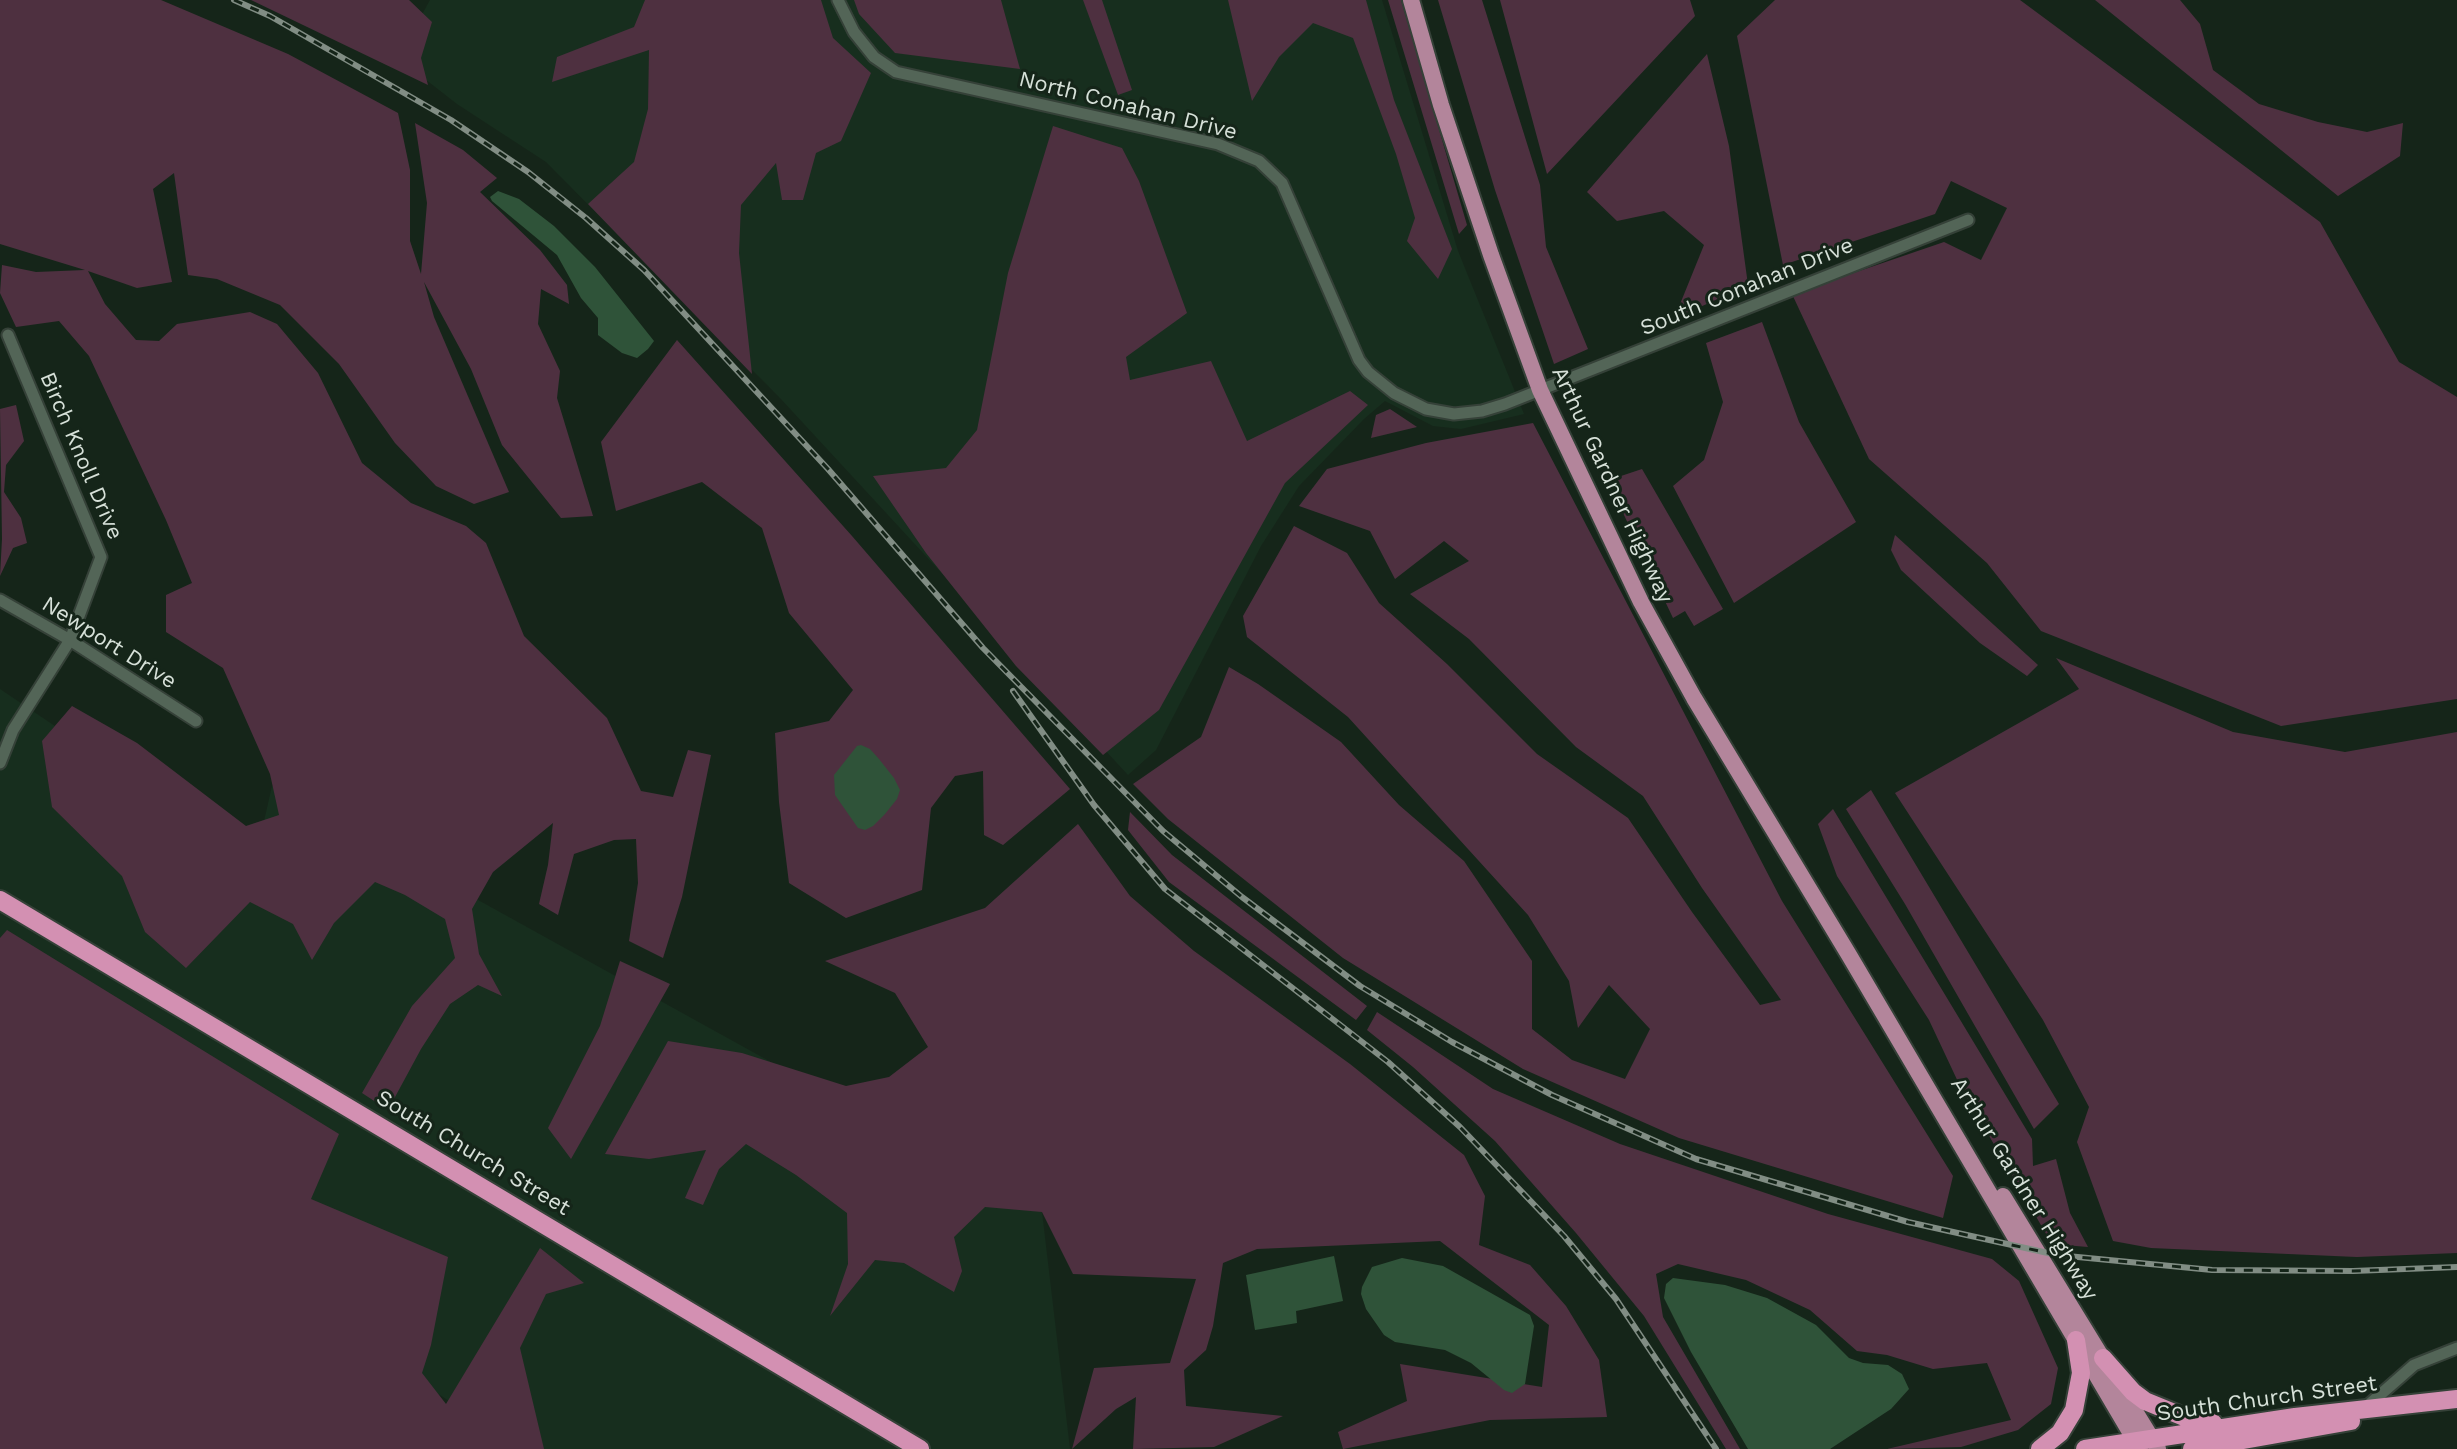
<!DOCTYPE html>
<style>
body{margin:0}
canvas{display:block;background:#152519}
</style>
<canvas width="2457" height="1449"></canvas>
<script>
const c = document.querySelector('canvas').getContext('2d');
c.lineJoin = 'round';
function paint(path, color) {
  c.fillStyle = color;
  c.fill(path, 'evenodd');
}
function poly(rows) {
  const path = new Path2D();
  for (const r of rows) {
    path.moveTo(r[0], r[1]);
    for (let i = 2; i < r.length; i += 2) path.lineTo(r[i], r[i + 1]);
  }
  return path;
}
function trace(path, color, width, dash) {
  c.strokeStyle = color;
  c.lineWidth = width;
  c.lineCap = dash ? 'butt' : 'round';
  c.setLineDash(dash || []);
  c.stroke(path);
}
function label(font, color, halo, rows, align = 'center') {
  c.font = font + ' "Work Sans",sans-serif';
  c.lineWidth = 6;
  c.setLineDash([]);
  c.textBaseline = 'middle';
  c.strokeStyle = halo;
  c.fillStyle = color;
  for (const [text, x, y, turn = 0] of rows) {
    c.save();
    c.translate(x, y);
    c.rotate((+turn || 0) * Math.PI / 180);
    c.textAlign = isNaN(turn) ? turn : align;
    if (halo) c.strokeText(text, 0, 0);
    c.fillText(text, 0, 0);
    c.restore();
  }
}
paint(poly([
 [430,0,1382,0,1458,251,1524,414,1461,429,1433,426,1385,401,1364,419,1299,486,1261,546,1156,750,1128,775,780,398,546,162,457,104,398,58],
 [0,689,255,861,272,786,1042,1212,1070,1449,523,1449,0,1109]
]), '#172e1e');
paint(poly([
 [0,0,161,0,288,54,398,113,410,170,410,241,421,274,427,203,415,123,463,150,497,178,480,192,540,250,567,285,569,304,541,289,538,324,560,371,557,398,593,516,561,518,502,445,471,369,424,282,434,317,509,492,474,504,436,486,395,443,339,364,280,305,217,279,188,275,174,173,153,189,172,282,137,288,88,271,105,304,136,340,159,341,177,324,250,312,277,324,318,373,362,463,411,503,466,526,486,543,524,636,607,718,641,791,673,797,688,750,711,755,682,897,663,958,629,941,638,883,636,839,614,840,574,854,558,915,539,904,548,865,553,823,493,872,472,909,479,954,502,996,478,985,450,1004,421,1049,388,1110,362,1093,412,1006,455,958,445,919,405,895,375,882,334,923,312,960,293,924,250,902,186,968,145,932,122,876,52,807,42,741,72,706,137,743,246,826,279,815,270,774,223,668,166,632,166,595,192,583,166,520,89,356,59,321,16,327,0,293,2,265,36,272,85,270,0,244],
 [251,0,409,0,432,22,421,58,428,85],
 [645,0,821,0,833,38,871,73,841,141,816,153,803,200,782,200,776,163,741,205,739,253,752,374,588,204,634,162,648,109,649,50,552,82,557,57,634,27],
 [854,0,1001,0,1020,69,895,53,859,14],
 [1083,0,1102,0,1132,90,1118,95],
 [1228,0,1366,0,1394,100,1452,249,1438,279,1407,241,1415,218,1396,154,1353,38,1313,23,1279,57,1252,101],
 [1388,0,1401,0,1467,225,1459,234],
 [1438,0,1482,0,1540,185,1546,247,1588,349,1554,364,1495,190],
 [1500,0,1690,0,1695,16,1547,174],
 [1775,0,2020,0,2320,222,2399,362,2457,397,2457,699,2281,726,2041,631,1987,563,1869,459,1792,294,1944,242,1981,260,2007,208,1951,181,1935,214,1783,265,1737,36],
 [2095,0,2180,0,2200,24,2213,70,2259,104,2318,122,2367,132,2403,123,2400,156,2338,196],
 [1707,54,1729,146,1748,285,1674,319,1704,245,1664,211,1617,221,1587,192],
 [1053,126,1122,148,1139,181,1187,313,1126,357,1130,380,1211,361,1247,441,1350,391,1368,405,1285,483,1159,710,1103,755,1016,666,926,553,873,476,946,468,977,430,1008,273],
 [1762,322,1799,422,1856,522,1734,603,1673,486,1704,460,1723,402,1706,343],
 [677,340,852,536,1070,789,1003,845,984,835,983,771,955,776,931,808,922,890,846,918,789,883,779,802,775,733,829,721,853,690,789,613,762,528,702,482,616,511,601,442],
 [16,405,24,441,6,465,4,492,21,518,27,543,13,548,0,576,2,539,0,409],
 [1390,409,1417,427,1371,438,1376,415],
 [1533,423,1782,901,1953,1176,1943,1218,1679,1138,1523,1069,1343,958,1168,819,1133,784,1201,737,1229,667,1258,684,1341,742,1399,805,1464,861,1532,961,1532,1029,1572,1060,1625,1079,1650,1029,1609,985,1578,1028,1569,981,1528,915,1348,717,1247,637,1243,616,1294,526,1347,553,1379,603,1447,664,1537,754,1628,818,1692,912,1760,1005,1781,1000,1702,888,1643,796,1576,747,1469,639,1410,594,1469,561,1444,541,1395,579,1370,531,1299,506,1327,469,1426,443],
 [1642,469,1723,609,1694,626,1685,611,1673,618,1624,515,1612,479],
 [1895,535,2038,665,2027,676,1980,643,1901,570,1891,550],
 [2056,658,2233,732,2345,752,2457,732,2457,1253,2357,1257,2151,1248,2113,1241,2077,1142,2089,1107,2043,1020,1895,793,2079,689],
 [1871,790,2059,1104,2034,1129,1905,904,1846,809],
 [1833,809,2032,1139,2033,1166,2056,1159,2070,1213,2088,1247,2052,1244,1960,1086,1929,1020,1837,876,1818,824],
 [1130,812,1172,855,1367,1006,1356,1020,1169,882,1128,830],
 [1078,824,1130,896,1194,951,1350,1064,1464,1155,1485,1196,1479,1245,1530,1265,1566,1306,1599,1360,1607,1417,1490,1420,1343,1449,1338,1432,1407,1401,1400,1364,1542,1387,1549,1325,1440,1241,1257,1249,1223,1263,1213,1326,1206,1350,1184,1370,1186,1406,1283,1416,1214,1447,1133,1449,1136,1397,1116,1409,1072,1449,1094,1368,1170,1363,1196,1279,1073,1274,1042,1212,985,1207,954,1237,962,1271,954,1292,904,1263,875,1260,830,1316,848,1264,847,1213,796,1175,746,1144,719,1169,703,1205,685,1198,706,1150,649,1159,605,1154,668,1041,742,1053,846,1086,889,1077,928,1047,895,993,825,961,985,908],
 [7,930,339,1134,311,1199,448,1257,431,1345,422,1373,446,1404,540,1248,584,1283,546,1294,520,1348,544,1449,0,1449,0,938],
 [620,961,670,984,571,1159,548,1128,600,1026],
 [1377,1012,1493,1089,1620,1144,1828,1214,1992,1259,2019,1281,2058,1368,2051,1404,2018,1430,1961,1447,1887,1449,2011,1420,1987,1363,1933,1369,1887,1355,1857,1351,1810,1310,1746,1280,1678,1264,1656,1274,1663,1317,1740,1449,1726,1449,1644,1316,1576,1233,1495,1141,1413,1067,1367,1030]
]), '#4e3040');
paint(poly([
 [498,191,519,199,554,226,595,267,654,341,648,349,637,358,622,353,598,335,598,318,581,298,557,255,492,201,490,197],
 [861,745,870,749,879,759,894,778,900,790,897,799,885,814,873,826,865,830,858,828,835,795,834,775,857,746],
 [1334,1256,1343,1301,1296,1311,1297,1323,1255,1330,1246,1275],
 [1402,1258,1443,1266,1530,1315,1534,1326,1525,1384,1512,1393,1504,1390,1471,1363,1445,1350,1395,1342,1384,1335,1366,1309,1361,1294,1362,1287,1372,1267],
 [1673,1278,1725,1285,1767,1298,1816,1325,1849,1358,1863,1363,1888,1365,1902,1374,1909,1389,1891,1409,1830,1449,1748,1449,1691,1352,1664,1298,1666,1284]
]), '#2f5339');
const minor = poly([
 [838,0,854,32,874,57,896,72,1218,144,1259,161,1282,183,1359,360,1368,372,1394,393,1426,409,1454,414,1482,411,1505,404,1968,220],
 [0,600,70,640,196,721],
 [0,763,13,730,70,640,101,557,8,335],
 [2365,1408,2414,1365,2457,1348]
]);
const primary = poly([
 [1411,0,1441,105,1491,255,1540,390,1641,602,1694,698,1849,955,2140,1449],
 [2003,1196,2158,1449]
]);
const trunk = poly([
 [0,900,920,1449],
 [2103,1358,2133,1392,2145,1401,2184,1417,2213,1423],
 [2040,1449,2060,1433,2074,1410,2081,1373,2076,1340],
 [2085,1449,2295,1417,2457,1399],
 [2192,1449,2351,1421]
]);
trace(minor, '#354138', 15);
trace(primary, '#354138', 20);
trace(trunk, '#354138', 22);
trace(minor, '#536557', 11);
trace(primary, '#b3859b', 16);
trace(trunk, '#d390b2', 18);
const rail = poly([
 [234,0,270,16,451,120,528,172,586,218,644,270,828,469,983,648,1163,831,1242,897,1360,986,1452,1042,1552,1095,1696,1159,1908,1222,2057,1255,2212,1270,2353,1271,2457,1267],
 [1013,691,1094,805,1165,889,1388,1062,1460,1127,1564,1236,1616,1299,1716,1449]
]);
trace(rail, '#818d84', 6);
trace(rail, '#152519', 3, [9]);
label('22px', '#d7e1d9', '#152519', [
 ["North Conahan Drive",1128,106,14],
 ["South Conahan Drive",1747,287,-22],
 ["Birch Knoll Drive",81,456,67],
 ["Arthur Gardner Highway",1612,485,65],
 ["Newport Drive",109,643,32],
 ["South Church Street",473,1153,31],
 ["Arthur Gardner Highway",2024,1189,58],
 ["South Church Street",2267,1399,-8]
]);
</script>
